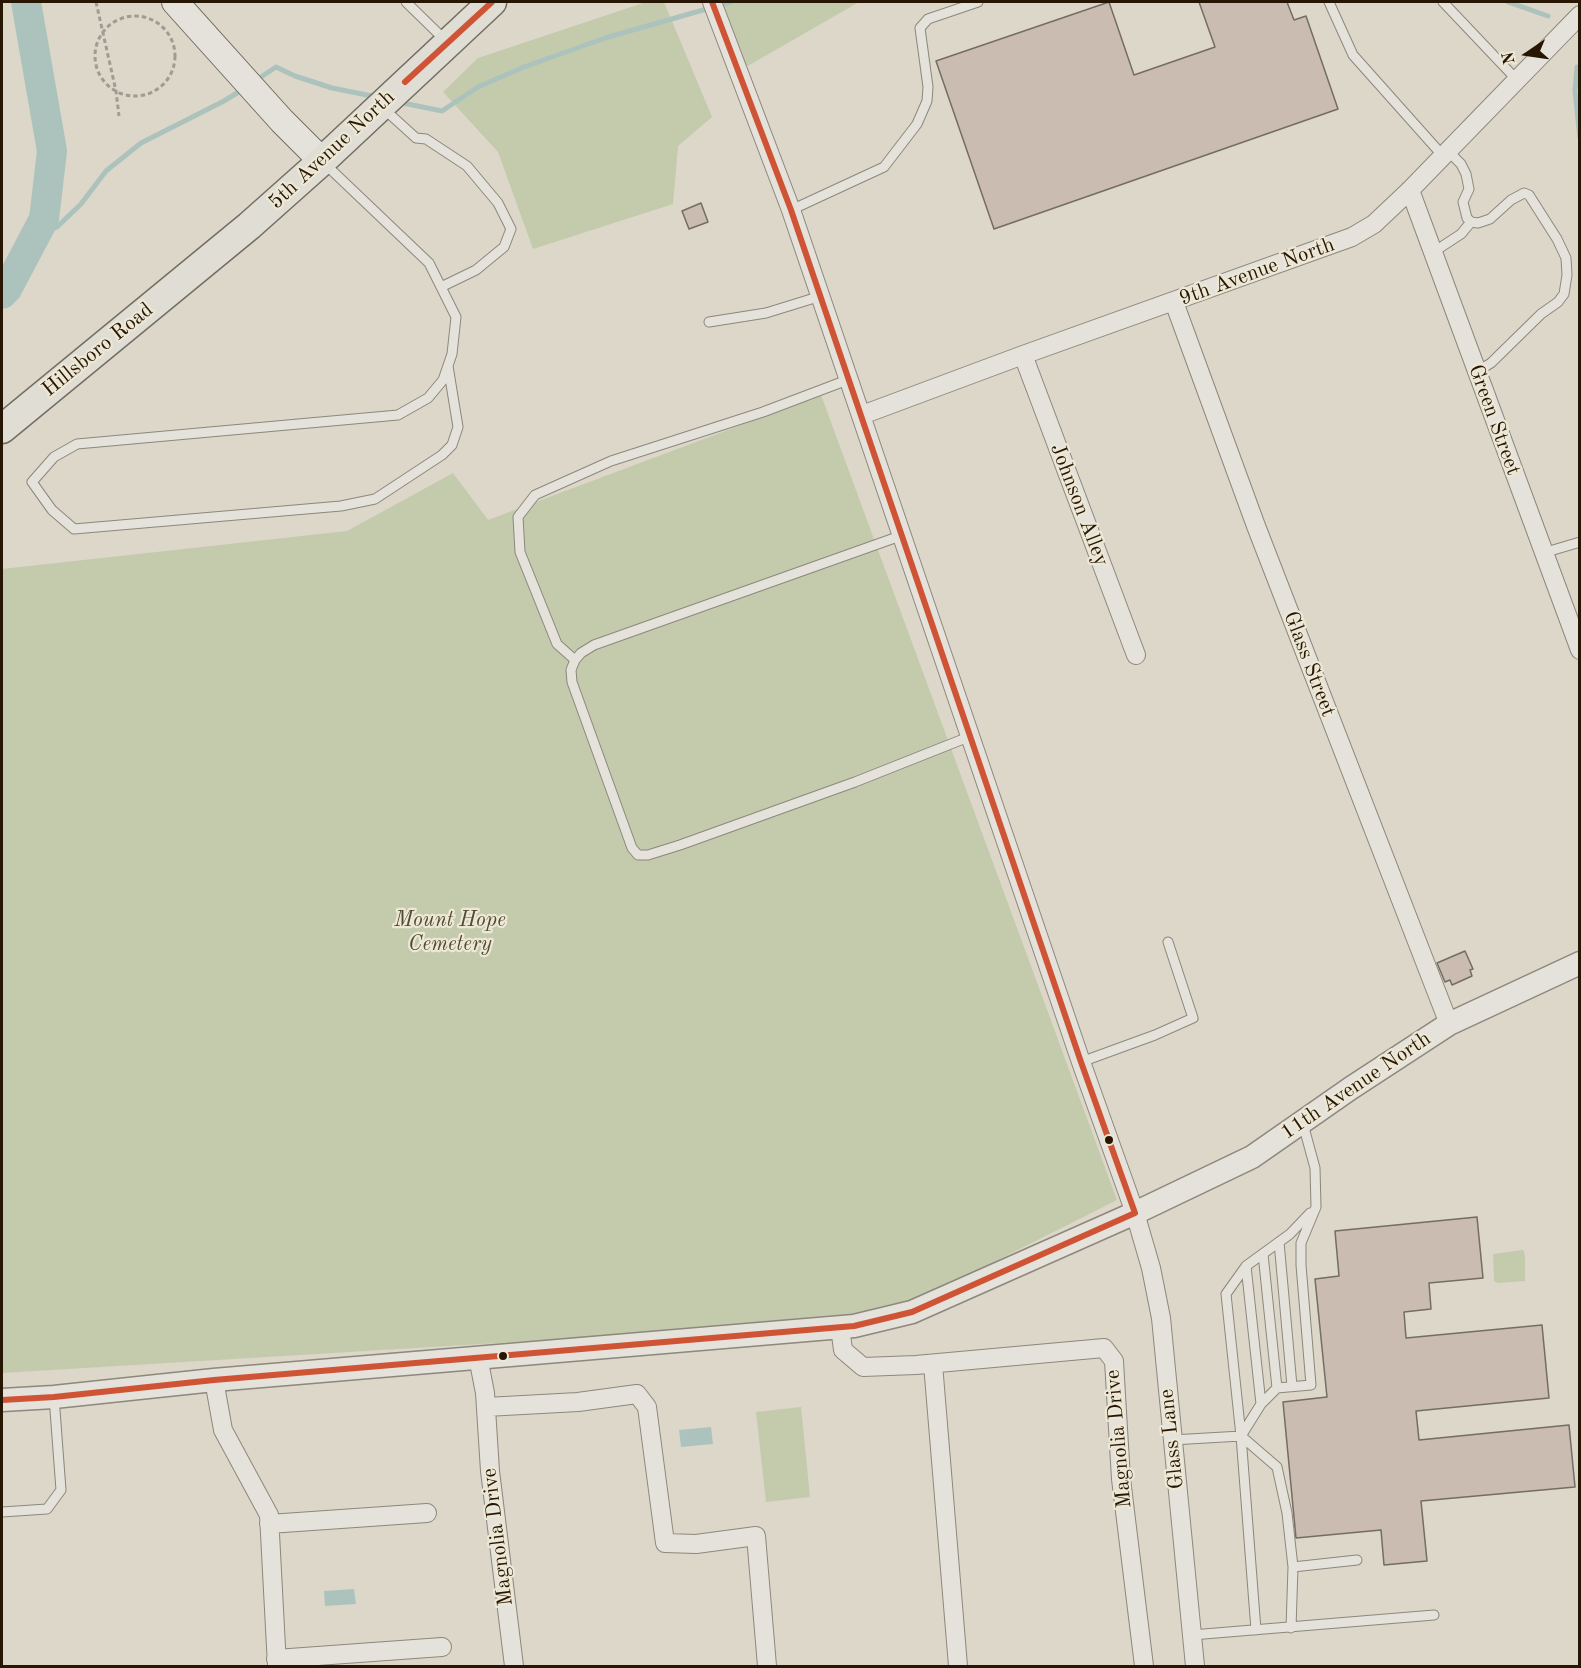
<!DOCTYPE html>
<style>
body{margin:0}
#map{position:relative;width:1581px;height:1668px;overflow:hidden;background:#dcd7c8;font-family:"Old Standard TT",serif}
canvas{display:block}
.frame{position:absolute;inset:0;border:3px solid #281605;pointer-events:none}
.north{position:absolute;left:1497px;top:24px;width:60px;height:60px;-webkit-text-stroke:4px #ede8d6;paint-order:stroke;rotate:257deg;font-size:16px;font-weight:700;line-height:24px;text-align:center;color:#281605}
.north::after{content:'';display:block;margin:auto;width:21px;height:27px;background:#281605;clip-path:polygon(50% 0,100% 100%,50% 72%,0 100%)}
</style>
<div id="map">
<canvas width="1581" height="1668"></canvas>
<div class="frame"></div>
<div class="north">N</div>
</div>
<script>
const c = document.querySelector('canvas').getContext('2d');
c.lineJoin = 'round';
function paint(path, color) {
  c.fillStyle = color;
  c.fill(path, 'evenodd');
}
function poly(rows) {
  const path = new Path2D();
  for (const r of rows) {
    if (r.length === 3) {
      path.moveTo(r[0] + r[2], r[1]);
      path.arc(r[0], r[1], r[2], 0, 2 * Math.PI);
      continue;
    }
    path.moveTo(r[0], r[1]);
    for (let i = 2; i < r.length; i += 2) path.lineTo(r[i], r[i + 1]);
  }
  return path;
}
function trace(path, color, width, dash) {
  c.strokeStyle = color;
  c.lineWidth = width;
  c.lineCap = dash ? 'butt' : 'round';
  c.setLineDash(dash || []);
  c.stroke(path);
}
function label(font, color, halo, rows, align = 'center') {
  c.font = font + ' "Old Standard TT",serif';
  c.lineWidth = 4.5;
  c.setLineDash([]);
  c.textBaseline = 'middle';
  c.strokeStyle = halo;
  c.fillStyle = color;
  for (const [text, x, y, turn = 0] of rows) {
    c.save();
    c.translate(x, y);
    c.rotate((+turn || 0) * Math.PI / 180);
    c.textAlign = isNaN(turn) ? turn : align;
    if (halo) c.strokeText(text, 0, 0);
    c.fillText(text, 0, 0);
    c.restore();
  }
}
paint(poly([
 [646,2,664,2,712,117,678,146,673,204,533,249,498,152,443,92,478,58],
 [723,2,859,2,746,67],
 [821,395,1117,1200,879,1320,2,1373,2,569,347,531,453,473,488,520],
 [1522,1250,1524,1251,1525,1256,1525,1281,1498,1283,1494,1281,1493,1254],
 [801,1407,810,1497,766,1502,756,1412]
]), '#c4cbac');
paint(poly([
 [711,1427,713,1444,681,1447,679,1430],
 [354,1589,356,1604,325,1606,324,1591]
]), '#acc3bd');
trace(poly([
 [1508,2,1548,16],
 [1577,67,1575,91,1580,138],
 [255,81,276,67,295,76,332,88,377,97],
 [398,102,442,111,478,87,524,67,605,38,731,2],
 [36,235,57,227,81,204,106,171,141,143,224,101,245,88]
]), '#acc3bd', 5);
trace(poly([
 [2,294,7,289,44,219,52,151,26,2]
]), '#acc3bd', 30);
const building = poly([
 [1109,2,1134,75,1215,47,1199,2,1287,2,1294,20,1306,16,1338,109,994,229,936,61,1109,2],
 [701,203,708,222,689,229,682,211,701,203],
 [1465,951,1473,969,1470,970,1472,976,1452,985,1450,980,1445,982,1437,963,1465,951],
 [1477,1217,1483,1278,1429,1283,1431,1309,1404,1312,1406,1338,1542,1325,1549,1398,1416,1411,1419,1440,1569,1425,1575,1487,1421,1501,1427,1561,1384,1565,1381,1530,1296,1538,1283,1402,1327,1397,1315,1279,1339,1276,1335,1231,1477,1217]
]);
paint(building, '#cabcb0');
trace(building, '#736d63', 1.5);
const service = poly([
 [406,2,447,42],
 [1329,2,1353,55,1443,156],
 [1443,2,1517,80],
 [384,109,416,138,426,139,467,166,498,203,511,229,504,247,476,270,441,287],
 [1448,151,1461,164,1466,174,1469,189,1463,202,1467,218,1471,222,1478,223,1490,219,1511,200,1524,193,1529,195,1557,239,1566,258,1567,275,1564,294,1558,302,1541,314,1491,363,1476,372],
 [324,163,429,263,456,317,452,354,443,380,428,398,398,415,77,444,54,457,32,482,52,510,74,529,341,506,375,499,442,455,452,445,458,427,448,366],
 [791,210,884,167,917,124,927,101,928,87,920,28,928,19,978,2],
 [1432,253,1461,234,1471,222],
 [709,322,766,313,821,296],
 [903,535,594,645,581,653,575,660,571,670,572,682,632,848,638,855,648,855,680,845,855,782,971,736],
 [1543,553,1580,542],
 [575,660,557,644,520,552,518,517,535,495,611,461,763,412,850,379],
 [1081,1062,1155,1035,1193,1018,1168,942],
 [1279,1242,1292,1386],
 [1263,1254,1277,1388],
 [1246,1266,1226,1294,1241,1436,1256,1630],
 [1261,1404,1246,1266,1290,1234,1310,1213],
 [1241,1436,1261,1404,1277,1388,1311,1385,1301,1265,1301,1243,1316,1207,1315,1168,1303,1124],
 [1172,1440,1241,1436,1277,1467,1287,1513,1293,1567,1291,1628],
 [2,1512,47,1509,61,1490,54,1397],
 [1293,1567,1357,1560],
 [1192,1635,1434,1615]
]);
const minor = poly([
 [712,2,791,210,1081,1062,1135,1213,1151,1268,1161,1318,1195,1666],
 [1410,190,1580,650],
 [1174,302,1256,526,1449,1024],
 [1023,355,1136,655],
 [862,415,1023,355,1352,237,1374,224,1410,190,1580,15],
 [840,1327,843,1350,863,1367,916,1365,1104,1348,1114,1361,1121,1479,1144,1666],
 [478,1357,485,1393,490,1471,514,1666],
 [933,1364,958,1666],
 [214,1380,223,1430,269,1515,277,1666],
 [486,1407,578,1402,637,1394,647,1407,665,1543,696,1544,756,1536,767,1666],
 [269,1524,427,1513],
 [276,1659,442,1647]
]);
const tertiary = poly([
 [2,1400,54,1397,214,1380,854,1326,912,1312,1135,1213,1252,1157,1351,1088,1449,1024,1580,963]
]);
const secondary = poly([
 [175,2,282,121,322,161]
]);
const primary = poly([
 [2,429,249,226,322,161,492,2]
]);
trace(service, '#8d877d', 11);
trace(minor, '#8d877d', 20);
trace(tertiary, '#8d877d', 25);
trace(secondary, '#736d63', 28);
trace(primary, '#736d63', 31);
trace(poly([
 [96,2,116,91,119,116],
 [135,56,40]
]), '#a09c94', 3, [4.5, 3]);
trace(service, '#e4e2da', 9);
trace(minor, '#e4e2da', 18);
trace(tertiary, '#e4e2da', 22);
trace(secondary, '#e4e2da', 26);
trace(primary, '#dfddd4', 28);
trace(poly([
 [712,2,791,210,1081,1062,1135,1213],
 [405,82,492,2],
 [2,1400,54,1397,214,1380,854,1326,912,1312,1135,1213]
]), '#cf5436', 6);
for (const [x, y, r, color] of [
 [1109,1140,5,"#281605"],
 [503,1356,5,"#281605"]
]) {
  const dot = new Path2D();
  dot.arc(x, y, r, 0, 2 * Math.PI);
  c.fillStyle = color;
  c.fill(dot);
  trace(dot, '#ede8d6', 2);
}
label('21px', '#281605', '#ede8d6', [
 ["5th Avenue North",332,150,-43],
 ["9th Avenue North",1257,272,-20],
 ["Hillsboro Road",98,350,-39],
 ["Green Street",1494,420,70],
 ["Johnson Alley",1079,505,69],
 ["Glass Street",1309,664,69],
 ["11th Avenue North",1356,1086,-34],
 ["Magnolia Drive",1119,1439,-95],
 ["Glass Lane",1172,1439,-96],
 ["Magnolia Drive",498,1537,-97]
]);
label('italic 21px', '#514930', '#ede8d6', [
 ["Mount Hope",450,920],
 ["Cemetery",450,944]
]);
</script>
